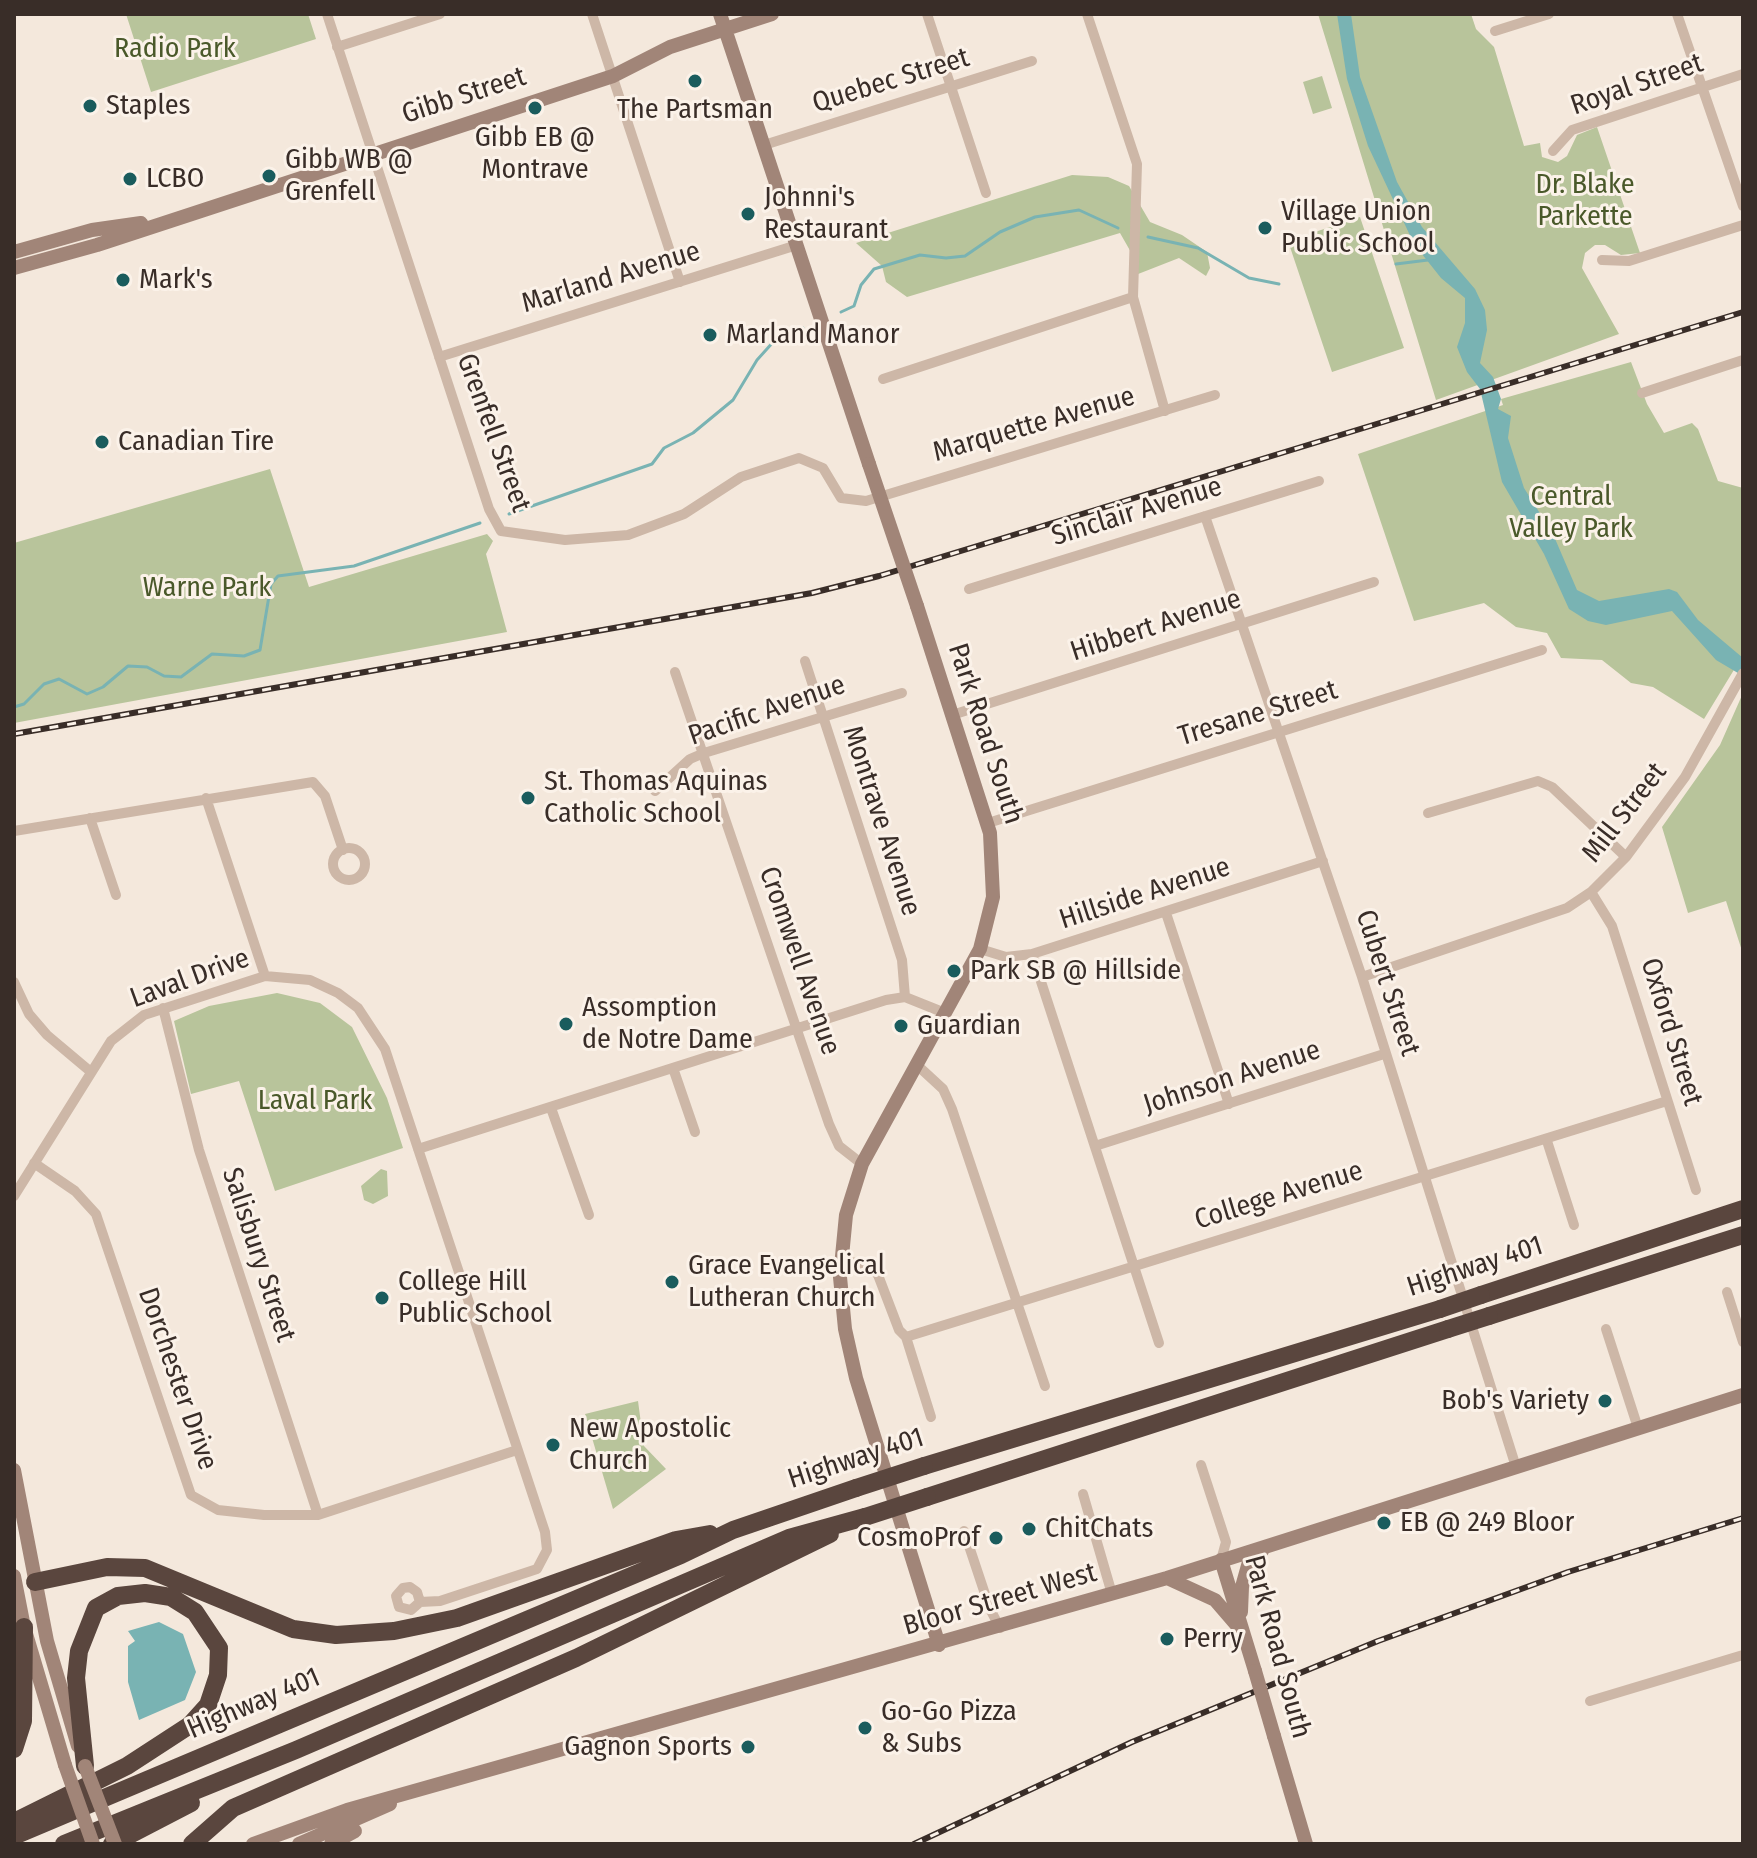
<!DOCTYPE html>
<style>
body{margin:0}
#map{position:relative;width:1757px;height:1858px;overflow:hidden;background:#f4e8dc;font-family:"Fira Sans Condensed",sans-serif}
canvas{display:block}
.frame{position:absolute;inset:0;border:16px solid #392d28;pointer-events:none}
</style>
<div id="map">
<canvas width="1757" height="1858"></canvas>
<div class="frame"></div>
</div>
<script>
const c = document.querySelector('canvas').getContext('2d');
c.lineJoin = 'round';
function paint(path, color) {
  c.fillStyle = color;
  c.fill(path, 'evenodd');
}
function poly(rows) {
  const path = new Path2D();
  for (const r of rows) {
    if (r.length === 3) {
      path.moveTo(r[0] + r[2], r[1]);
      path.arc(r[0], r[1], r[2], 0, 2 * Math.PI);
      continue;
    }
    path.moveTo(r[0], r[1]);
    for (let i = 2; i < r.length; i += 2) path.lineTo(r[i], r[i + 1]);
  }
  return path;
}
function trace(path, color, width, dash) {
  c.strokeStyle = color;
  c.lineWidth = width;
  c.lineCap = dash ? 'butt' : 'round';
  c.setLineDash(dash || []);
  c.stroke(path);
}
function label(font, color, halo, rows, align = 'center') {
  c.font = font + ' "Fira Sans Condensed",sans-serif';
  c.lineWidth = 6;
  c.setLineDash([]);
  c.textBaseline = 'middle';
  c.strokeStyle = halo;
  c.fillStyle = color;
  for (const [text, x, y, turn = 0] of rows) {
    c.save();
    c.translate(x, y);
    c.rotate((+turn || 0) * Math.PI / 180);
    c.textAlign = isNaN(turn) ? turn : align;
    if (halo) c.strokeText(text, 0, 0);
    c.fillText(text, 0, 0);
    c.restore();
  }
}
paint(poly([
 [126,14,308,14,316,39,151,92],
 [1318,14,1471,14,1476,29,1494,47,1524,146,1540,143,1542,157,1558,162,1567,156,1577,135,1597,127,1640,253,1621,255,1605,245,1595,245,1585,253,1582,268,1619,334,1436,400],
 [1322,76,1332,108,1313,114,1303,82],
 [1072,175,1108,177,1129,186,1150,222,1182,235,1207,252,1210,268,1206,276,1179,258,1133,276,1136,261,1120,233,907,297,886,282,882,266,856,243],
 [1360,217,1404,348,1332,372,1288,241],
 [1631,362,1647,404,1664,433,1692,423,1698,429,1718,481,1743,488,1743,655,1704,719,1653,687,1631,683,1602,660,1561,658,1547,633,1516,627,1484,603,1414,621,1358,454,1503,405,1501,399],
 [270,469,309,587,487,534,493,541,486,554,507,632,14,723,14,543],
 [1743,693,1743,954,1726,901,1688,913,1662,827,1720,745],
 [277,993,320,1003,352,1027,387,1098,403,1148,275,1191,239,1081,191,1094,174,1021,209,1006],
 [381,1169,387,1171,388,1196,373,1204,364,1200,361,1186],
 [638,1401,644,1446,666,1469,613,1509,585,1414]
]), '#b8c49b');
paint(poly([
 [1337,14,1351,14,1360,77,1397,182,1422,227,1475,289,1485,310,1487,330,1480,363,1493,377,1501,399,1498,409,1511,416,1508,438,1524,488,1553,534,1577,590,1599,601,1669,589,1677,592,1698,620,1743,658,1743,676,1716,660,1672,611,1606,625,1588,621,1569,609,1544,554,1502,482,1480,389,1467,372,1457,347,1465,323,1465,298,1441,278,1414,244,1368,146,1347,79],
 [159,1622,183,1634,196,1672,185,1700,139,1720,128,1682,128,1646,135,1641,128,1631]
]), '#79b3b3');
trace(poly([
 [1148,237,1198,248,1249,278,1279,284],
 [1396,264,1428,260],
 [841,312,854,306,861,285,874,269,920,255,946,258,965,256,1000,232,1035,217,1079,210,1118,228],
 [509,514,652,464,664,448,693,433,733,400,757,360,775,340,803,328],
 [14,707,24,704,44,684,59,679,87,694,103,687,128,666,147,667,164,676,181,677,212,654,244,656,260,650,271,584,278,576,354,566,480,523]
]), '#79b3b3', 3);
trace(poly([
 [327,14,489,509,501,531,565,540,628,535,684,514,741,477,799,458,823,468,841,498,866,501,1215,395],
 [592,14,680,282],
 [927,14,986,193],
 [1087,14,1137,164,1133,297,1165,411],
 [1677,14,1743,206],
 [1495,31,1549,14],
 [337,47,440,14],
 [764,145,1032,61],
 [1553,151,1572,130,1743,74],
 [1602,260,1629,261,1743,225],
 [439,357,797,245],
 [883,379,1133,297],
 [1642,393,1743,360],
 [1205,516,1362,977,1516,1467],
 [969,589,1319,481],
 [805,661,902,960,905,997],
 [675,672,829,1124,839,1146,862,1164],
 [952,715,1374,582],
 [655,791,690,759,704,753,902,693],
 [206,798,265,976],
 [1428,813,1538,781,1552,787,1626,857],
 [90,818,116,895],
 [988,823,1542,650],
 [14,831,313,782,325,796,343,850],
 [349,864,16],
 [1591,892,1612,926,1696,1190],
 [1166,913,1229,1104],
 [980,949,1006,957,1032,954,1323,861],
 [1032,954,1159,1343],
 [1362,977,1567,908,1591,892,1626,857,1685,777,1743,673],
 [14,982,29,1014,47,1035,91,1072],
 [163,1008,199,1150,318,1515],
 [917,1065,943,1089,952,1109,1045,1386],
 [673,1068,695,1132],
 [551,1108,589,1215],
 [1547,1141,1574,1225],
 [1095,1146,1384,1054],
 [418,1149,886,1000,905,997,945,1013],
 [34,1163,75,1191,96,1214,191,1495,218,1510,264,1515,318,1515,517,1450],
 [14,1196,111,1041,144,1015,265,976,310,980,338,993,358,1008,385,1049,545,1532,547,1550,537,1569,440,1601,420,1602,411,1610,399,1607,396,1596,403,1588,410,1587,417,1592,420,1602],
 [840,1261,867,1264,878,1275,899,1330,906,1337,931,1417],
 [1727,1292,1743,1342],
 [1606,1329,1638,1428],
 [906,1337,1667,1101],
 [1201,1465,1226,1542,1221,1560],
 [1083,1494,1112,1594],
 [964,1531,990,1609,1000,1628],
 [1590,1701,1743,1655]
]), '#cdb7a7', 10);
trace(poly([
 [720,14,869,464],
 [14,252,92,230,141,223],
 [14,268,97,245,613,76,670,47,772,14],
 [917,606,990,833,993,897,980,949,862,1164,846,1215,840,1277,845,1329,856,1378,939,1645],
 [14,1470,47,1641,78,1746],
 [1221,1560,1255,1671],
 [14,1576,24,1627,65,1765],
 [1167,1578,1215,1600,1240,1629],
 [1241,1612,1242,1587,1249,1562,1262,1551],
 [1274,1736,1306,1844],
 [253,1844,347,1810,1167,1578,1743,1395],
 [299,1844,390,1804],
 [331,1844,355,1831]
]), '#a18578', 14);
trace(poly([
 [1481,1295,1743,1209],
 [1489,1316,1743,1235],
 [924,1466,1440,1309],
 [927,1497,1448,1329],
 [35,1582,107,1567,145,1568,293,1629,336,1635,394,1631,457,1618,676,1540,710,1534],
 [14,1749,23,1721,24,1627],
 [14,1822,127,1766,190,1725,208,1705,218,1675,219,1648,195,1612,171,1597,145,1593,118,1596,96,1608,79,1651,76,1678,85,1766],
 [14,1836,681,1555,733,1530,856,1488],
 [64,1844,296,1750,789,1538,865,1517],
 [112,1844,191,1803],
 [192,1844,233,1808,576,1658,830,1534]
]), '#5a463e', 18);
const rail = poly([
 [14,734,812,593,879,576,1743,312],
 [914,1844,1132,1742,1378,1641,1568,1572,1743,1518]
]);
trace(rail, '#392d28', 6);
trace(rail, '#fbf2e9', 3, [9]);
trace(poly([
 [869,464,917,606],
 [1255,1671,1274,1736],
 [65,1765,93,1844],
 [85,1766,115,1844]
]), '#a18578', 14);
trace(poly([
 [1440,1309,1481,1295],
 [1448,1329,1489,1316],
 [856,1488,924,1466],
 [865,1517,927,1497]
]), '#5a463e', 18);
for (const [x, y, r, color] of [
 [695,81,8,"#1a5c5d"],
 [90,106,8,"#1a5c5d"],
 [535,108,8,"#1a5c5d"],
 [269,176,8,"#1a5c5d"],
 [130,179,8,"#1a5c5d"],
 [748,214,8,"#1a5c5d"],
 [1265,228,8,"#1a5c5d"],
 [123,280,8,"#1a5c5d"],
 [710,335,8,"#1a5c5d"],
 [102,442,8,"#1a5c5d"],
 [528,798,8,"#1a5c5d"],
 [954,971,8,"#1a5c5d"],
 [566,1024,8,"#1a5c5d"],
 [901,1026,8,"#1a5c5d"],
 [672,1282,8,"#1a5c5d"],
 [382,1298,8,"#1a5c5d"],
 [1605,1401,8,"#1a5c5d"],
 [553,1445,8,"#1a5c5d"],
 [1384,1523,8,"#1a5c5d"],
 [1029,1529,8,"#1a5c5d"],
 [996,1538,8,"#1a5c5d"],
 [1167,1639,8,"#1a5c5d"],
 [865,1728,8,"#1a5c5d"],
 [748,1747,8,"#1a5c5d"]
]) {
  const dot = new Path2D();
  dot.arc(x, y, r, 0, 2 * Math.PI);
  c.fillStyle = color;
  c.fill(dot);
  trace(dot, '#fbf2e9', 3);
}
label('28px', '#4a592a', '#fbf2e9', [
 ["Radio Park",175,49],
 ["Dr. Blake",1585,185],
 ["Parkette",1585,217],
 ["Central",1571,497],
 ["Valley Park",1571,529],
 ["Warne Park",207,588],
 ["Laval Park",315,1101]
]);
label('28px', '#392d28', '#fbf2e9', [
 ["Quebec Street",891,81,-17],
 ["Royal Street",1637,85,-19],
 ["Gibb Street",464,96,-18],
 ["Marland Avenue",611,278,-17],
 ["Marquette Avenue",1034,425,-16],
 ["Grenfell Street",493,433,70],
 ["Sinclair Avenue",1137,512,-17],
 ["Hibbert Avenue",1156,626,-18],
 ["Pacific Avenue",767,711,-19],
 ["Tresane Street",1258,714,-17],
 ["Park Road South",985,734,72],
 ["Mill Street",1625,813,-52],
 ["Montrave Avenue",881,821,72],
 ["Hillside Avenue",1145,894,-18],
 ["Cromwell Avenue",799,961,71],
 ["Laval Drive",190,979,-20],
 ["Cubert Street",1387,983,72],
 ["Oxford Street",1671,1032,73],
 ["Johnson Avenue",1232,1078,-18],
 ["College Avenue",1279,1196,-17],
 ["Salisbury Street",258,1255,72],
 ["Highway 401",1475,1267,-18],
 ["Dorchester Drive",177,1379,71],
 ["Highway 401",856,1459,-18],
 ["Bloor Street West",1000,1600,-16],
 ["Park Road South",1277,1647,75],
 ["Highway 401",254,1704,-23]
]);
label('28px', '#392d28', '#fbf2e9', [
 ["Staples",106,106],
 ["The Partsman",695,110,"center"],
 ["Gibb EB @",535,138,"center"],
 ["Montrave",535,170,"center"],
 ["Gibb WB @",285,160],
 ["Grenfell",285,192],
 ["LCBO",146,179],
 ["Johnni's",764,198],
 ["Restaurant",764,230],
 ["Village Union",1281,212],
 ["Public School",1281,244],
 ["Mark's",139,280],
 ["Marland Manor",726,335],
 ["Canadian Tire",118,442],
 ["St. Thomas Aquinas",544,782],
 ["Catholic School",544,814],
 ["Park SB @ Hillside",970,971],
 ["Assomption",582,1008],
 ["de Notre Dame",582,1040],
 ["Guardian",917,1026],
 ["Grace Evangelical",688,1266],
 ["Lutheran Church",688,1298],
 ["College Hill",398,1282],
 ["Public School",398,1314],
 ["Bob's Variety",1589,1401,"right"],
 ["New Apostolic",569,1429],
 ["Church",569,1461],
 ["EB @ 249 Bloor",1400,1523],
 ["ChitChats",1045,1529],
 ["CosmoProf",980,1538,"right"],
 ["Perry",1183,1639],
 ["Go-Go Pizza",881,1712],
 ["& Subs",881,1744],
 ["Gagnon Sports",732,1747,"right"]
], 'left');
</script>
